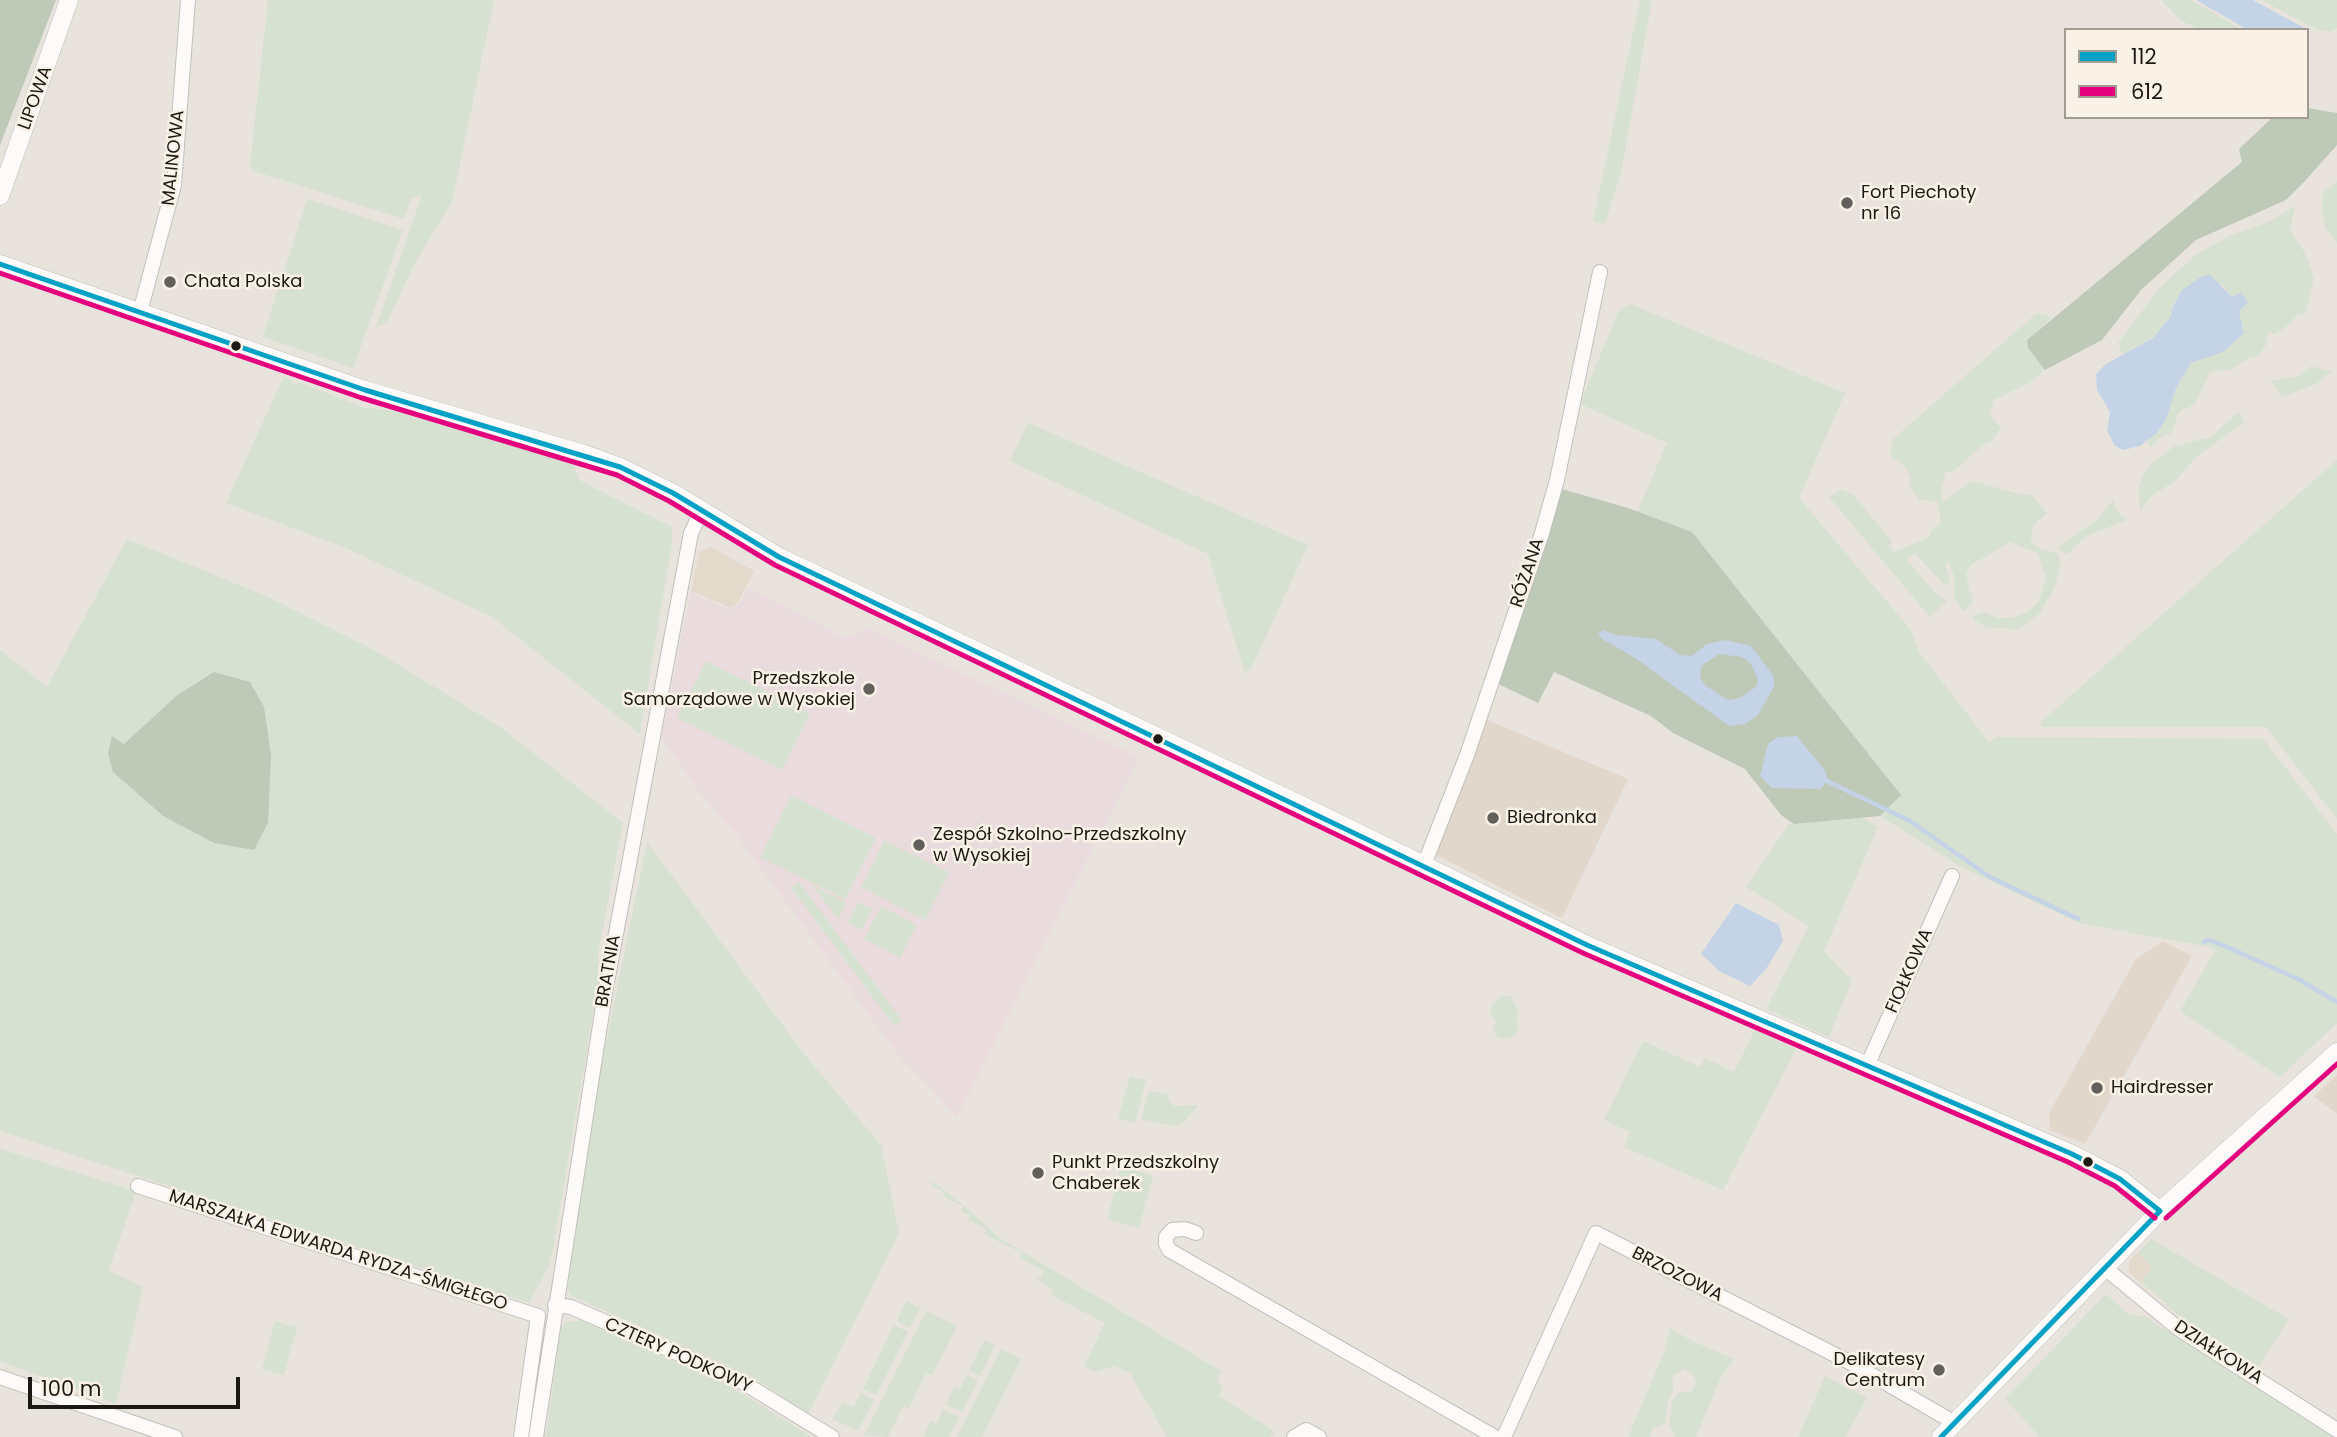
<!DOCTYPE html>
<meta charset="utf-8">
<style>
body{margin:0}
#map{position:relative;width:2337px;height:1437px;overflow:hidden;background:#e8e3dd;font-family:Poppins,sans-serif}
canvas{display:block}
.legend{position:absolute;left:2064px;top:28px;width:245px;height:91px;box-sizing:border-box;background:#faf2e6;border:2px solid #a19b92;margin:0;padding:9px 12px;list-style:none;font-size:21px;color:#1c1915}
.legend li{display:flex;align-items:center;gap:14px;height:35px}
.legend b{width:35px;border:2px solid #a19b92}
.scale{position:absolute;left:28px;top:1377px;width:212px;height:32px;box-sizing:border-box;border:4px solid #1c1915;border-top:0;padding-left:9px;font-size:21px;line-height:24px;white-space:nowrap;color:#1c1915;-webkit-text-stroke:5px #faf2e6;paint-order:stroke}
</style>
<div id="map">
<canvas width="2337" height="1437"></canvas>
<ul class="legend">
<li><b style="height:9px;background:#01a2c5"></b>112</li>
<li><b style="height:9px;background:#e5007d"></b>612</li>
</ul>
<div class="scale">100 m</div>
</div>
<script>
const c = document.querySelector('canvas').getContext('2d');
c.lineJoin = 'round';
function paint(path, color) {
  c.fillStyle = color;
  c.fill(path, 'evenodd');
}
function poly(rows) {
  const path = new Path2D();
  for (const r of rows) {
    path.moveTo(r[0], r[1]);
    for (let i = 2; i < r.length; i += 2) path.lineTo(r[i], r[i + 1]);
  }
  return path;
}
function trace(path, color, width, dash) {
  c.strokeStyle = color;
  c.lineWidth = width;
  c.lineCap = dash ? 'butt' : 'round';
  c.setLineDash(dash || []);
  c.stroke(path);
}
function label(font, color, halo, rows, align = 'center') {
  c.font = font + ' Poppins,sans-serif';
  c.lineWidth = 5;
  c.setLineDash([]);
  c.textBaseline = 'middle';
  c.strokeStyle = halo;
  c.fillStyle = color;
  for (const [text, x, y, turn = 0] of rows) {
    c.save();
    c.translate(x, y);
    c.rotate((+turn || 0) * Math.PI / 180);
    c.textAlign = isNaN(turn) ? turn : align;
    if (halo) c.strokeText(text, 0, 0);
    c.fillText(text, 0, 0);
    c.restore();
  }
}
paint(poly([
 [1487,720,1628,779,1562,918,1436,855],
 [2163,941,2192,956,2085,1144,2050,1130,2049,1113,2136,959],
 [2337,1075,2337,1114,2314,1096]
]), '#e1d7cb');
paint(poly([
 [711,547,754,571,739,601,731,608,691,591,699,552],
 [2138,1252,2153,1267,2142,1283,2129,1272,2129,1261]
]), '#e4dacc');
paint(poly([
 [748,587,845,638,867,628,1139,757,957,1117,896,1052,732,829,701,795,661,737,691,593,730,610,740,603]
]), '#eadbde');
paint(poly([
 [268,0,494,0,452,202,416,261,387,322,376,327,422,195,411,199,404,219,254,171,250,164],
 [1640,0,1652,0,1622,168,1605,224,1593,221],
 [2161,0,2191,0,2243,30,2201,30,2182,21],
 [2261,0,2337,0,2337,28,2332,32,2316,29],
 [2337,181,2337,243,2326,229,2321,209,2324,191],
 [307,199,403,230,353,368,263,337],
 [2295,206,2290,231,2305,253,2314,278,2306,313,2297,315,2290,324,2275,334,2268,332,2266,345,2258,356,2250,357,2231,370,2210,372,2195,404,2179,412,2171,433,2161,437,2151,447,2146,442,2158,432,2167,417,2176,388,2191,363,2218,354,2237,339,2232,298,2223,285,2182,290,2172,308,2172,315,2153,338,2122,354,2118,343,2161,286,2197,254,2229,236,2271,221],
 [1630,304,1845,393,1799,498,1911,630,1919,652,1989,742,1996,737,2263,739,2337,834,2337,1023,2280,1077,2180,1011,2215,951,2221,953,2209,947,2079,923,1963,868,1880,816,1900,795,1692,532,1637,512,1667,443,1580,404,1619,310],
 [2037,313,2052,317,2027,340,2028,348,2045,370,2031,382,1994,400,1990,415,2001,428,1991,442,1984,444,1954,471,1946,472,1941,491,1943,502,1972,481,2023,495,2031,494,2047,513,2033,525,2031,542,2041,549,2057,553,2061,564,2054,589,2039,614,2019,629,1988,628,1972,619,1975,615,1982,612,1999,618,2011,618,2026,613,2039,601,2046,578,2038,553,2010,542,1971,565,1966,574,1973,602,1964,611,1954,598,1954,576,1949,562,1945,565,1950,579,1949,583,1944,585,1915,553,1907,560,1936,594,1947,601,1930,617,1829,497,1841,490,1853,494,1892,542,1888,545,1894,552,1929,537,1933,528,1941,523,1937,501,1919,500,1909,485,1911,477,1907,470,1898,459,1893,460,1890,450,1893,439],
 [2311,366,2332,372,2316,384,2282,397,2271,381,2299,376],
 [284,376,297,385,299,382,365,408,392,410,574,464,579,480,672,527,672,543,640,734,492,617,346,548,226,503],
 [2238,412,2245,422,2197,456,2175,481,2153,495,2140,510,2139,488,2143,475,2153,462,2175,446,2211,437],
 [1028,423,1308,545,1252,667,1245,673,1208,554,1010,461],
 [2337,460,2337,819,2266,727,2041,727,2041,722],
 [2113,500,2118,512,2127,520,2087,536,2067,554,2058,550,2060,545,2098,519],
 [127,539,268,597,374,650,500,727,623,823,598,954,599,977,554,1243,548,1268,529,1303,0,1131,0,650,47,687],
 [175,697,214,843,163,816,113,772,113,736,124,744],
 [706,661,810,713,782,770,677,718],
 [791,795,876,838,845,899,760,857],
 [1863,818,1878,827,1824,951,1852,980,1829,1037,1766,1009,1809,926,1746,887,1789,824],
 [884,841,949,872,925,920,861,887],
 [647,842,804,1054,881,1145,899,1233,808,1414,751,1376,570,1295,565,1283,600,1072],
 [799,882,902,1020,894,1026,791,888],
 [812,885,846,902,838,919],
 [858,902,873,909,862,930,848,923],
 [881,906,917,925,900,958,864,939],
 [1500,996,1510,996,1519,1011,1516,1023,1519,1027,1514,1036,1503,1039,1497,1037,1493,1029,1497,1022,1491,1015,1491,1007],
 [1755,1030,1796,1049,1723,1190,1624,1147,1630,1132,1604,1120,1643,1041,1700,1067,1705,1058,1734,1072],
 [1130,1076,1146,1080,1135,1123,1118,1119],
 [1149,1091,1168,1094,1169,1102,1175,1106,1199,1105,1181,1125,1166,1125,1141,1119],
 [0,1149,136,1191,109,1271,143,1287,116,1404,0,1361],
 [1121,1166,1153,1176,1139,1228,1107,1219],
 [932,1181,967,1208,1001,1239,1221,1371,1217,1382,1223,1387,1219,1396,1273,1430,1275,1434,1269,1437,1167,1437,1130,1373,1114,1366,1096,1372,1084,1366,1105,1323,1051,1295,1053,1291,1034,1276,1041,1278,1044,1271,1020,1258,1022,1253,984,1234,987,1229,968,1220,970,1216,961,1211,963,1206,944,1197,945,1193,932,1186],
 [2151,1239,2289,1319,2258,1367,2177,1314,2142,1283,2152,1267,2138,1252],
 [2106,1294,2129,1315,2144,1316,2333,1437,2040,1437,2005,1399],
 [906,1301,920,1308,910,1328,897,1321],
 [926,1311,957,1326,932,1375,926,1373,909,1408,903,1406,888,1437,864,1435],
 [578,1319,728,1385,812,1437,546,1437,561,1328,566,1321,576,1322],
 [275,1321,297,1327,284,1375,262,1369],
 [894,1325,908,1332,876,1395,863,1389],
 [1670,1328,1692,1341,1734,1359,1720,1379,1696,1437,1675,1437,1669,1425,1672,1403,1678,1393,1691,1392,1696,1383,1693,1374,1684,1369,1672,1376,1674,1390,1668,1401,1665,1424,1652,1428,1650,1437,1628,1437,1665,1350],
 [984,1340,995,1345,980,1376,969,1371],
 [1001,1349,1021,1359,982,1437,957,1437],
 [967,1375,978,1381,962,1412,946,1405,954,1387,960,1389],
 [1825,1376,1867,1398,1845,1437,1798,1437],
 [861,1393,874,1400,858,1431,833,1419,842,1402,853,1407],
 [943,1409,959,1417,949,1437,923,1437,931,1421,937,1423]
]), '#d7e1d1');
paint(poly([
 [0,0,56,0,0,145],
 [2307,108,2337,113,2337,145,2304,182,2286,200,2196,240,2141,290,2102,340,2045,370,2028,348,2027,340,2242,162,2239,149,2273,117,2307,117],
 [1562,489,1628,508,1692,532,1901,795,1880,816,1794,824,1781,815,1745,769,1673,733,1651,716,1554,672,1538,703,1498,684],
 [214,672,250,682,264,707,271,755,268,823,254,850,214,843,163,816,113,772,108,753,112,736,124,744,175,697]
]), '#bec9b7');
paint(poly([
 [2196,0,2253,0,2308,30,2309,35,2307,37,2307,30,2248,30],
 [2210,275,2232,297,2241,292,2248,302,2239,311,2244,333,2223,352,2191,363,2176,388,2167,417,2158,432,2140,446,2123,450,2115,446,2107,431,2110,412,2097,390,2096,374,2106,364,2153,338,2172,315,2172,308,2182,290,2201,277],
 [1603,630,1616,635,1656,639,1680,655,1691,656,1707,644,1725,640,1751,646,1774,677,1774,687,1757,716,1745,724,1729,726,1635,658,1604,640,1598,634],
 [1719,654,1742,657,1751,664,1758,679,1756,687,1740,698,1728,700,1706,686,1700,677,1701,666],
 [1797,736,1826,772,1827,781,1821,789,1772,788,1760,776,1768,744,1778,737],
 [1736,903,1779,925,1783,941,1766,969,1750,986,1719,971,1701,954]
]), '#c4d4e6');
trace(poly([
 [1827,781,1910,821,1990,877,2078,919],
 [2204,942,2209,940,2225,946,2300,980,2337,1002]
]), '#c4d4e6', 4.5);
const minor = poly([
 [140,312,174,185,188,0],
 [1424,865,1467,755,1542,533,1557,480,1600,272],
 [1867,1066,1952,876],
 [138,1186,538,1316,521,1437],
 [1196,1233,1185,1229,1172,1230,1166,1237,1166,1244,1169,1250,1495,1437],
 [2105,1268,2179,1329,2337,1430],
 [555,1305,571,1307,739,1380,832,1437],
 [0,1377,175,1437],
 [536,1437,606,987,691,533,702,510],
 [1294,1437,1306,1430,1319,1437],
 [1504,1437,1596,1233,1853,1364,1955,1423]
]);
const tertiary = poly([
 [0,196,69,0],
 [0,264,365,390,584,454,620,467,673,493,779,557,1303,806,1587,945,2072,1154,2120,1179,2160,1211],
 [1941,1437,2160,1211,2337,1052]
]);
trace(minor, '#c2bfba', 16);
trace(tertiary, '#c2bfba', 19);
trace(minor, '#fcfbfa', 14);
trace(tertiary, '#fcfbfa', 18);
trace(poly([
 [0,264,365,390,620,467,673,493,779,557,1587,945,2072,1154,2120,1179,2160,1211],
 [1941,1437,2160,1211]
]), '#01a2c5', 5);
trace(poly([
 [0,273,362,398,617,475,669,501,775,565,1583,953,2068,1162,2115,1186,2155,1218],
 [2166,1218,2337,1064]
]), '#e5007d', 5);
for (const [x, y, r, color] of [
 [1847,203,7,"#63605b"],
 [170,282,7,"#63605b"],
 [236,346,6,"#1c1915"],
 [869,689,7,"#63605b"],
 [1158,739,6,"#1c1915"],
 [1493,818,7,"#63605b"],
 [919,845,7,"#63605b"],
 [2097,1088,7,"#63605b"],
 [2088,1162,6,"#1c1915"],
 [1038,1173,7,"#63605b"],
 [1939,1370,7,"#63605b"]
]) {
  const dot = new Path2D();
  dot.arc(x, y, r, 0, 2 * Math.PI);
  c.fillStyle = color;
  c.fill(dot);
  trace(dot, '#faf2e6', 2.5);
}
label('18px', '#1c1915', '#faf2e6', [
 ["LIPOWA",36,98,-70],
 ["MALINOWA",174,158,-84],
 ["RÓŻANA",1528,573,-72],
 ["BRATNIA",609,971,-80],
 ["FIOŁKOWA",1910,971,-66],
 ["MARSZAŁKA EDWARDA RYDZA-ŚMIGŁEGO",338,1251,18],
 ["BRZOZOWA",1677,1275,27],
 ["DZIAŁKOWA",2218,1353,33],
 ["CZTERY PODKOWY",678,1356,24]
]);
label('18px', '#1c1915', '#faf2e6', [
 ["Fort Piechoty",1861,193],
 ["nr 16",1861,214],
 ["Chata Polska",184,282],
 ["Przedszkole",855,679,"right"],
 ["Samorządowe w Wysokiej",855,700,"right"],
 ["Biedronka",1507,818],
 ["Zespół Szkolno-Przedszkolny",933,835],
 ["w Wysokiej",933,856],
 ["Hairdresser",2111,1088],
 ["Punkt Przedszkolny",1052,1163],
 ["Chaberek",1052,1184],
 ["Delikatesy",1925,1360,"right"],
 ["Centrum",1925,1381,"right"]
], 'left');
</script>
